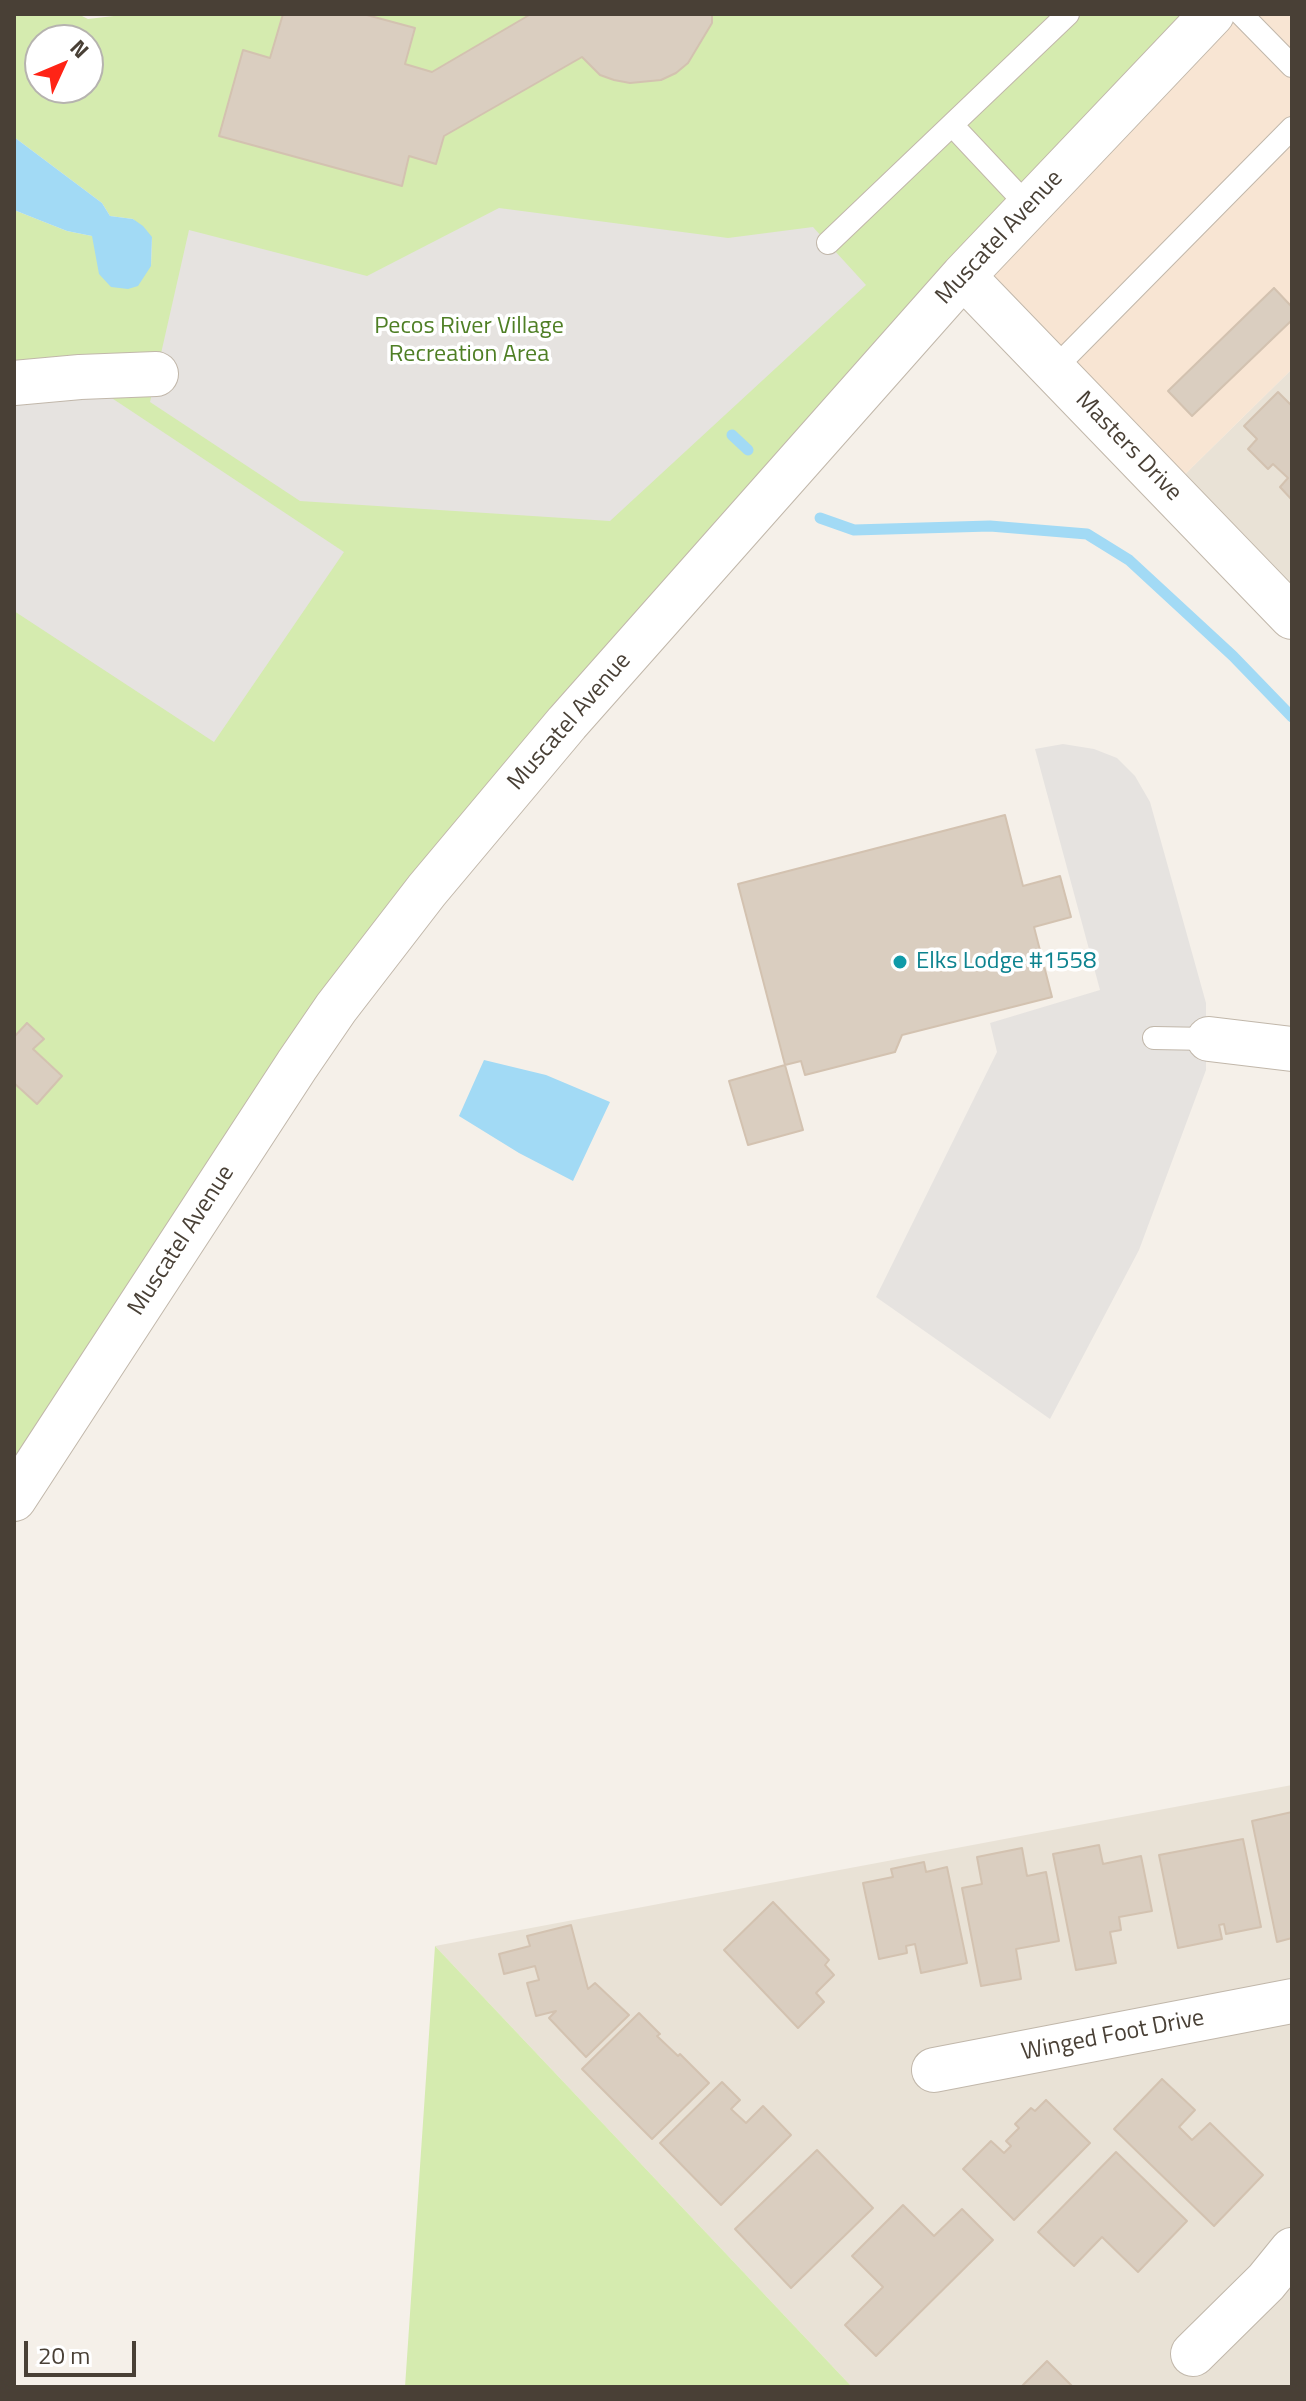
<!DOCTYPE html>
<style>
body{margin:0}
#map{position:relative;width:1306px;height:2401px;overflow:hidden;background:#f5f0e9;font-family:"Titillium Web",sans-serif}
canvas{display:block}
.frame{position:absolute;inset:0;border:16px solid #494036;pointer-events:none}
.north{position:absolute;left:24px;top:24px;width:80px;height:80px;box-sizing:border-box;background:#fff;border:2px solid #b6b3af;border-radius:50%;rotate:46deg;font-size:22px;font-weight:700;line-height:32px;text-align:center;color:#494036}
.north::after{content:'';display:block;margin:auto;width:28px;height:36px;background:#ff2416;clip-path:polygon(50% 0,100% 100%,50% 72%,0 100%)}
.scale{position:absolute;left:24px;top:2341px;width:112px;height:36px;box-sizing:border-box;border:4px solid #494036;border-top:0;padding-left:10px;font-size:24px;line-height:28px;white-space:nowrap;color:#494036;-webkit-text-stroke:6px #fff;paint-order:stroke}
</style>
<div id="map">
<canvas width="1306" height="2401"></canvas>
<div class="frame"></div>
<div class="north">N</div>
<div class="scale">20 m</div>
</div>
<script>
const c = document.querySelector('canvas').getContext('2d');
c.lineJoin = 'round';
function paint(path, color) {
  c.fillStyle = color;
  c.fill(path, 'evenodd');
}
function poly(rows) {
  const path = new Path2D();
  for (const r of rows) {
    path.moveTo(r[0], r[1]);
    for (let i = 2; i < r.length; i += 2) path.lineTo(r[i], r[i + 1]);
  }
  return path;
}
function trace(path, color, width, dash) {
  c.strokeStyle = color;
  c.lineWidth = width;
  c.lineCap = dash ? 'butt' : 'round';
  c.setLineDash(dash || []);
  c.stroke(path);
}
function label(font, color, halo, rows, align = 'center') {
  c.font = font + ' "Titillium Web",sans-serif';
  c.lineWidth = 7;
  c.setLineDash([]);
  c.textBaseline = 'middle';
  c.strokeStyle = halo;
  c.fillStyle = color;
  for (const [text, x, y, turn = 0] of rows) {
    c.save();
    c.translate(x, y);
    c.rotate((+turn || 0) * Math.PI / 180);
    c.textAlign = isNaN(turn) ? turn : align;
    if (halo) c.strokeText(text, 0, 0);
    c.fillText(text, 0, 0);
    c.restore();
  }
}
paint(poly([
 [1292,369,1292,617,1169,490],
 [1292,1785,1292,2387,852,2387,435,1946]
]), '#e9e2d6');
paint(poly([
 [1212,14,1292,14,1292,369,1169,490,963,276]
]), '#f8e5d3');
paint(poly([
 [14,14,78,14,88,19,131,14,1212,14,427,890,14,1499,14,210,67,231,92,236,151,266,152,238,133,219,110,216,102,203,14,137],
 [40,40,88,40,88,88,40,88],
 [435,1946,852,2387,405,2387]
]), '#d5ebaf');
paint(poly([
 [499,208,728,238,813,227,866,285,610,521,300,501,150,402,189,230,367,276],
 [80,377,344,552,214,742,14,611,14,383],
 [1063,744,1094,749,1117,758,1135,776,1150,802,1206,1003,1206,1070,1139,1250,1050,1419,876,1297,997,1052,990,1023,1100,990,1035,749]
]), '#e6e3e0');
paint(poly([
 [14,137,102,203,110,216,133,219,143,226,152,237,151,266,138,286,128,289,111,287,99,274,92,236,67,231,14,210],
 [484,1060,546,1075,610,1102,573,1181,519,1153,459,1116]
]), '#a2daf5');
trace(poly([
 [732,435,748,450],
 [820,518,854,530,990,526,1087,534,1129,560,1233,656,1292,717]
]), '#a2daf5', 11);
const building = poly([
 [283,14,363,14,415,28,405,64,432,72,531,14,712,14,712,23,688,63,676,73,661,80,630,83,614,80,600,75,582,57,444,136,436,164,409,156,402,186,219,136,243,50,270,58,283,14],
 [1274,288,1292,307,1292,320,1192,416,1168,391,1274,288],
 [1278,392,1292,406,1292,500,1280,487,1288,478,1273,464,1268,469,1248,449,1257,439,1244,426,1278,392],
 [1005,815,1023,886,1060,876,1071,917,1034,927,1052,997,902,1035,895,1052,805,1075,801,1061,785,1065,738,884,1005,815],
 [27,1023,44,1039,33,1049,62,1076,37,1104,14,1083,14,1037,27,1023],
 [785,1065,803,1130,748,1145,729,1081,785,1065],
 [1292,1812,1292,1938,1277,1942,1252,1821,1292,1812],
 [1243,1839,1261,1927,1226,1934,1224,1924,1219,1925,1222,1939,1178,1948,1159,1855,1243,1839],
 [1099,1845,1103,1864,1141,1856,1152,1911,1119,1917,1121,1930,1110,1932,1116,1963,1076,1970,1053,1854,1099,1845],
 [1022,1848,1027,1876,1046,1872,1059,1941,1016,1949,1021,1979,981,1986,962,1888,982,1884,977,1857,1022,1848],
 [924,1862,926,1872,947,1867,967,1963,921,1973,915,1944,906,1946,907,1953,879,1959,863,1883,893,1877,891,1869,924,1862],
 [773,1902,829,1960,825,1965,834,1975,816,1993,824,2002,798,2028,724,1950,773,1902],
 [571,1925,588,1989,595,1983,629,2015,586,2057,549,2018,556,2011,536,2016,527,1983,539,1980,535,1966,504,1974,499,1954,530,1946,527,1936,571,1925],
 [639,2013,660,2034,657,2036,678,2056,680,2054,709,2083,652,2139,582,2069,639,2013],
 [1162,2079,1195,2110,1179,2127,1192,2140,1210,2123,1263,2175,1214,2226,1114,2129,1162,2079],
 [722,2082,740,2100,731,2109,746,2123,763,2106,791,2135,721,2205,660,2143,722,2082],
 [1046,2100,1090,2143,1014,2220,963,2169,991,2141,1004,2153,1011,2146,1006,2141,1019,2128,1015,2124,1031,2108,1035,2111,1046,2100],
 [817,2150,873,2208,791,2288,735,2229,817,2150],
 [1116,2152,1187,2221,1138,2272,1102,2237,1074,2266,1038,2232,1116,2152],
 [903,2205,934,2236,962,2209,993,2240,876,2356,845,2325,883,2287,852,2256,903,2205],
 [1047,2361,1073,2387,1021,2387,1047,2361]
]);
paint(building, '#dacec0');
trace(building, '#d3c2b0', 2);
const service = poly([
 [1241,14,1292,66],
 [953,126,1029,207],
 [828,243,1068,14],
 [1053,370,1292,128],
 [1154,1038,1209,1039]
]);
const minor = poly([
 [963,276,1292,617],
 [14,383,80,377,156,374],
 [1209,1039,1292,1049],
 [14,1499,297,1065,336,1008,427,890,567,723,963,276,1212,14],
 [934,2070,1292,2001],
 [1193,2354,1266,2282,1292,2250]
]);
trace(service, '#c1b7aa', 24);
trace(minor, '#c1b7aa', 46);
trace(service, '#fff', 22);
trace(minor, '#fff', 44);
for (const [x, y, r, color] of [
 [900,962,8,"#0f9aa8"]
]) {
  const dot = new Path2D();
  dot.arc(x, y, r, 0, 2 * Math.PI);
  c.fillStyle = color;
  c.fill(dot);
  trace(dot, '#fff', 3);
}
label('24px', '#494036', '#fff', [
 ["Muscatel Avenue",1000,238,-47],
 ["Masters Drive",1128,447,46],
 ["Muscatel Avenue",570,722,-49],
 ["Muscatel Avenue",182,1241,-57],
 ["Winged Foot Drive",1113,2036,-11]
]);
label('24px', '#4f7f25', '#fff', [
 ["Pecos River Village",469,327],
 ["Recreation Area",469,355]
]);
label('24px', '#0d838f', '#fff', [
 ["Elks Lodge #1558",916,962]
], 'left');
</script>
